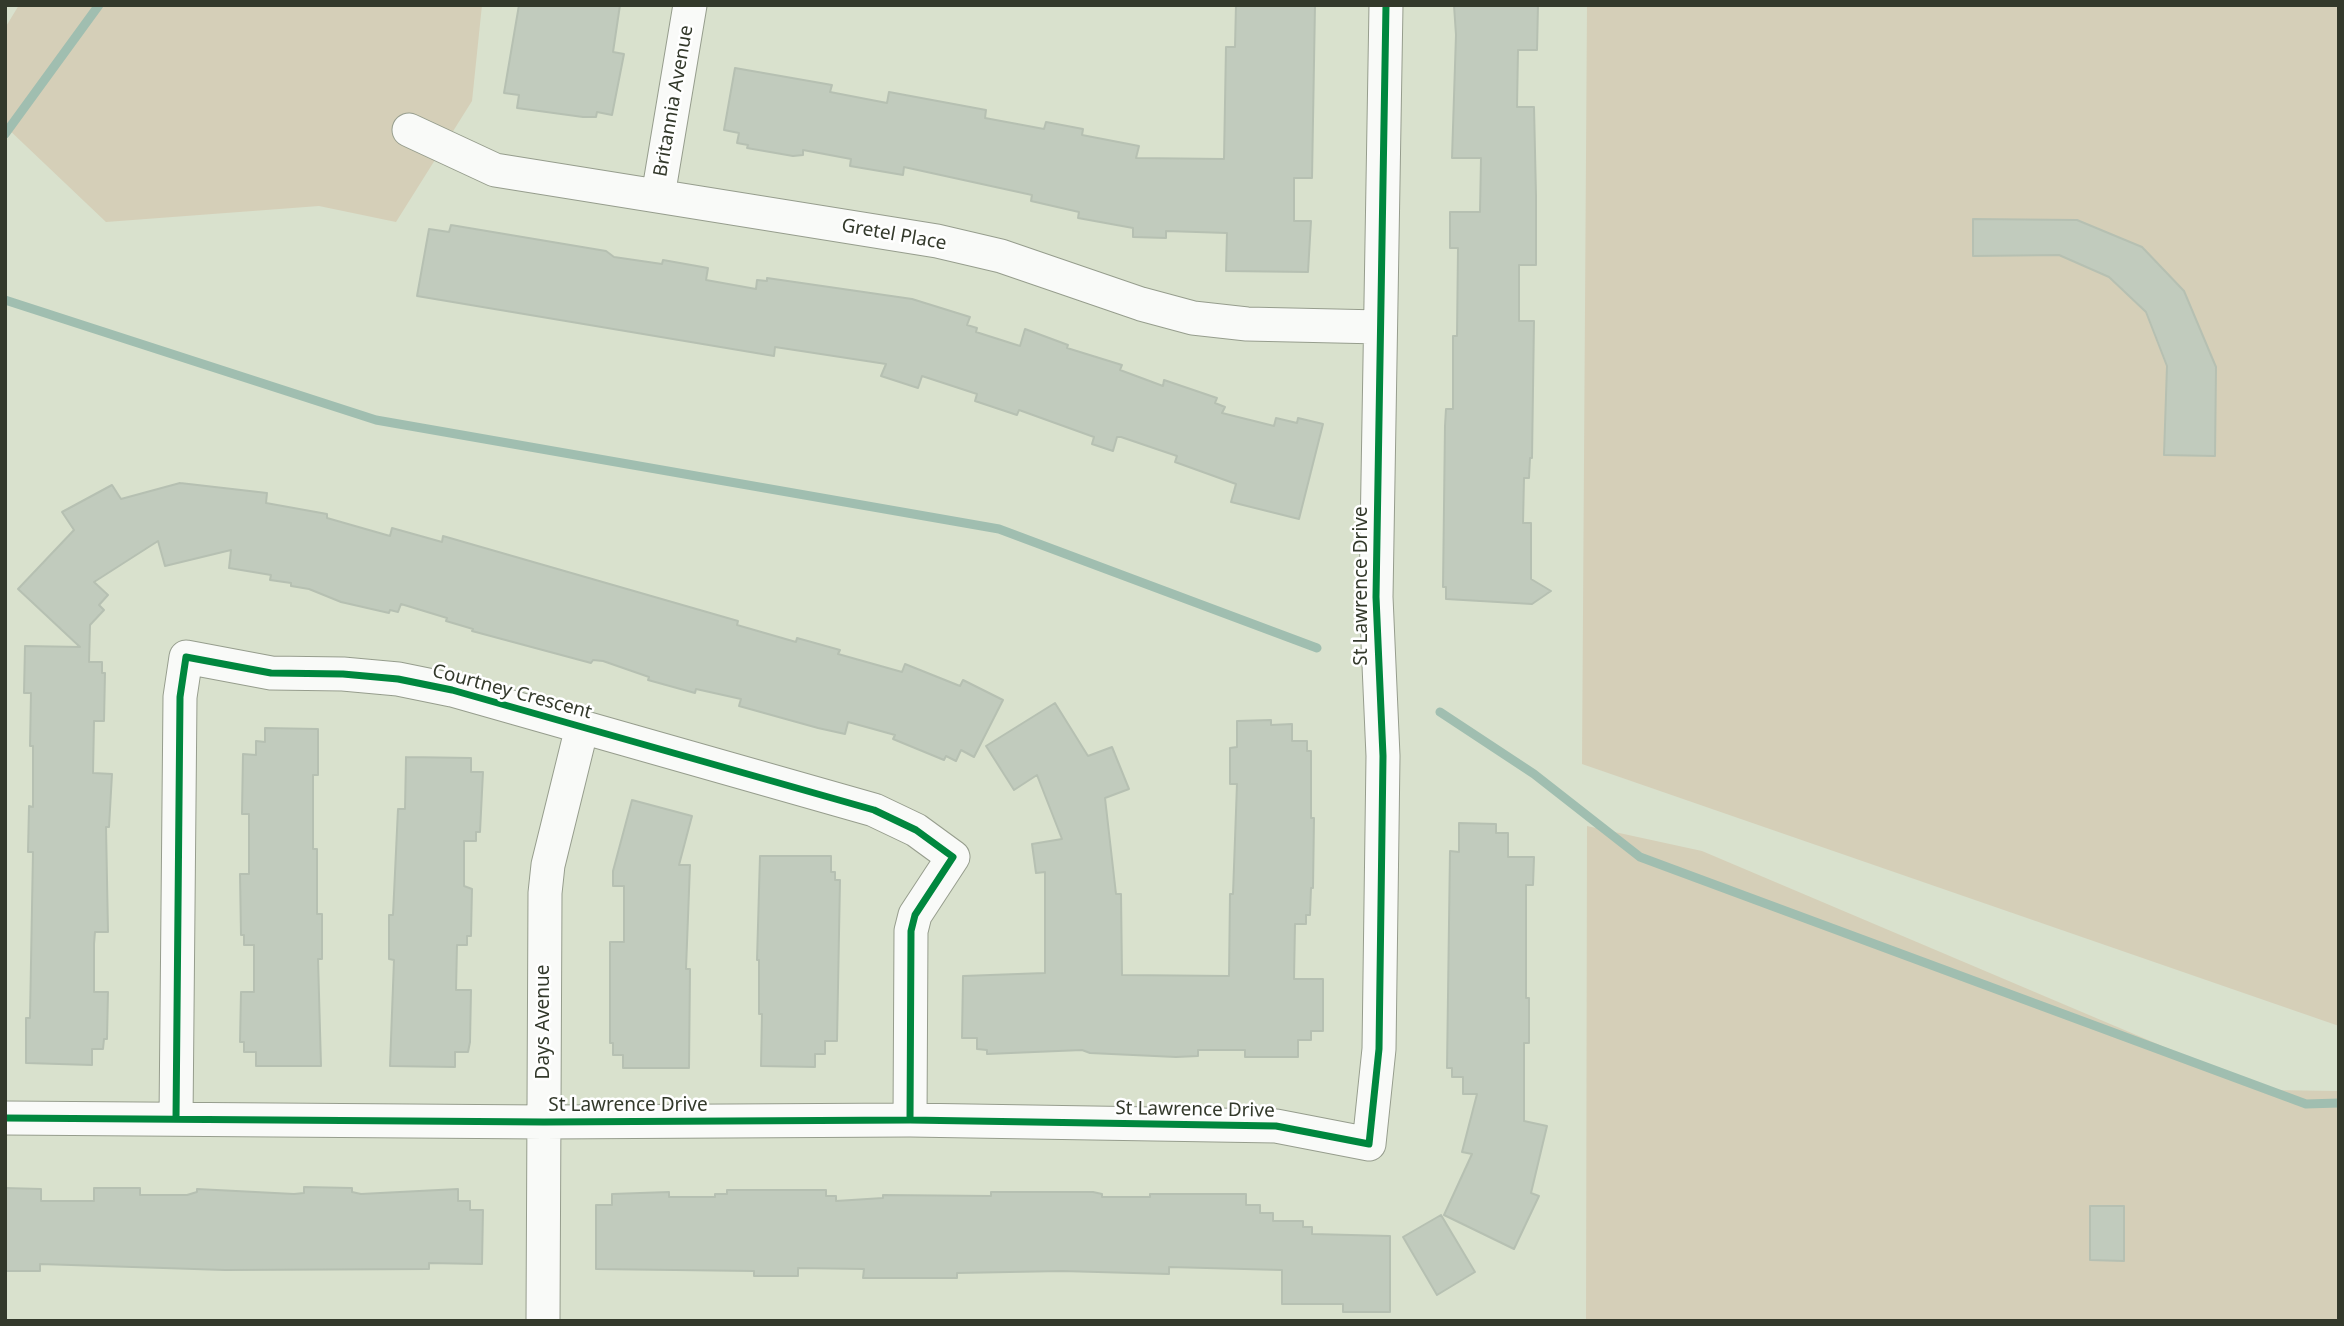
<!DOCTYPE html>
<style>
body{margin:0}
#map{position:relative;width:2344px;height:1326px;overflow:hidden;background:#d9e1cd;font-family:"Noto Sans",sans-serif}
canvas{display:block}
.frame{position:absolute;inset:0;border:7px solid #33392b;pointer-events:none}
</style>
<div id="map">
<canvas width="2344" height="1326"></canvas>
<div class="frame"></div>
</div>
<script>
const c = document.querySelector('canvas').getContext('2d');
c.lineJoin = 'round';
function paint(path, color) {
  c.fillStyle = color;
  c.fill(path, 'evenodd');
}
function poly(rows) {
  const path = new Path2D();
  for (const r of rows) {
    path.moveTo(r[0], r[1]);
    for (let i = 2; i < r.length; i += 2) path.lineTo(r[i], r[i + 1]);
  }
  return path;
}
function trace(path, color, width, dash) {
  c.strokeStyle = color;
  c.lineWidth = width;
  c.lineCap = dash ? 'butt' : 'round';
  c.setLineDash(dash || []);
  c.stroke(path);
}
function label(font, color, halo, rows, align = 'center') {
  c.font = font + ' "Noto Sans",sans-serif';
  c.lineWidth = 5;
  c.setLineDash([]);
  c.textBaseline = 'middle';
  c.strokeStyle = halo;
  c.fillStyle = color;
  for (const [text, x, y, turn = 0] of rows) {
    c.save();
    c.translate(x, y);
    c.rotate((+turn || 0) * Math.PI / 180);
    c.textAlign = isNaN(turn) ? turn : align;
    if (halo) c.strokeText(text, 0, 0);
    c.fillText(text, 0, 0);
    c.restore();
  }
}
paint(poly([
 [19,5,482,5,472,101,396,222,319,206,106,222,5,126,5,28],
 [1587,5,2339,5,2339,1026,1582,764],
 [1587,826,1702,851,2266,1090,2339,1091,2339,1321,1586,1321]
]), '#d5cfb8');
trace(poly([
 [5,134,99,5],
 [5,300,376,420,999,529,1317,648],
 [1440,712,1534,774,1640,857,2306,1104,2339,1103]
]), '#a0beb0', 9);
const building = poly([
 [519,5,620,5,613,52,624,54,612,115,597,112,596,117,583,117,517,108,519,95,504,93,519,5],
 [1236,5,1315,5,1312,178,1294,178,1294,221,1311,221,1308,272,1226,271,1227,233,1166,231,1166,238,1133,237,1133,228,1078,218,1079,212,1031,201,1032,195,904,167,903,175,850,166,851,159,803,150,803,155,793,156,747,148,748,145,737,143,739,133,724,130,735,68,832,85,830,92,887,103,889,92,986,110,985,118,1044,129,1046,122,1083,129,1082,135,1139,146,1136,158,1224,159,1226,47,1235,47,1236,5],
 [1454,5,1538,5,1537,50,1518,50,1517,107,1534,107,1536,196,1536,265,1519,265,1519,321,1534,321,1532,458,1530,458,1529,478,1524,478,1523,523,1531,523,1531,579,1551,591,1532,604,1446,599,1446,587,1443,587,1445,426,1446,409,1453,409,1453,336,1457,336,1458,248,1450,248,1450,212,1480,212,1481,158,1452,158,1456,35,1454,5],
 [1973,219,2077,220,2142,247,2184,291,2216,367,2215,456,2164,455,2167,366,2146,312,2109,277,2059,255,1973,256,1973,219],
 [451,225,606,251,614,257,662,264,663,260,708,268,706,280,756,289,757,280,767,281,767,278,912,299,970,317,967,325,977,328,976,332,1020,346,1025,329,1068,345,1067,348,1122,365,1120,370,1163,386,1164,380,1217,398,1215,403,1225,407,1222,413,1274,426,1276,418,1297,423,1298,418,1323,424,1299,519,1231,502,1236,484,1175,462,1177,456,1121,437,1117,437,1113,451,1092,444,1094,437,1019,410,1017,415,975,401,977,394,922,376,918,388,881,376,886,364,775,347,774,356,417,296,429,229,449,232,451,225],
 [180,483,267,493,266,503,327,514,327,518,390,536,392,528,442,542,443,536,738,621,737,625,796,642,797,638,840,650,838,654,902,672,905,664,960,686,963,680,1003,700,974,757,961,750,956,761,946,756,944,760,893,739,895,735,848,722,845,734,818,728,739,706,741,699,696,689,695,693,648,680,649,677,603,661,593,660,591,663,472,631,473,629,446,621,447,618,401,604,398,612,390,610,389,613,341,602,309,589,291,586,291,583,270,580,271,575,229,568,231,550,165,566,158,541,94,582,108,595,99,605,104,610,90,625,89,662,102,662,102,673,105,673,104,721,94,721,93,773,112,774,109,827,106,827,108,932,95,932,94,944,94,992,108,992,107,1039,104,1039,103,1049,92,1049,92,1065,26,1063,26,1018,30,1018,33,852,28,852,29,806,33,807,33,746,30,746,31,693,24,693,25,646,80,647,18,589,74,530,62,512,112,485,121,499,180,483],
 [1055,703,1088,756,1112,747,1129,789,1105,798,1116,894,1121,894,1122,975,1229,976,1230,894,1233,894,1237,784,1230,784,1230,748,1237,747,1237,721,1271,720,1271,725,1292,724,1292,741,1307,741,1307,751,1311,751,1311,818,1314,818,1313,888,1311,888,1310,915,1306,915,1306,924,1295,924,1294,979,1323,979,1323,1031,1311,1031,1311,1040,1298,1040,1298,1057,1245,1057,1245,1050,1198,1050,1198,1056,1176,1057,1090,1053,1082,1050,987,1054,987,1050,977,1049,977,1038,962,1038,963,976,1045,973,1045,872,1036,873,1032,844,1062,839,1037,775,1014,790,986,746,1055,703],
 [265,728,318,729,318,775,313,775,313,849,317,849,317,914,322,914,322,959,318,959,321,1066,256,1066,256,1052,244,1052,244,1042,240,1042,241,992,254,992,254,945,244,945,244,935,241,935,240,874,249,874,249,814,242,814,243,754,256,755,256,741,265,742,265,728],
 [406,757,471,758,471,772,483,772,480,832,476,832,476,841,464,841,464,886,472,889,471,936,467,936,467,945,457,945,456,990,471,990,470,1042,468,1052,455,1052,455,1067,390,1066,394,960,389,959,389,915,393,915,398,809,405,809,406,757],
 [632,800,692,816,679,865,690,865,686,969,690,969,689,1068,623,1068,623,1055,613,1055,613,1043,610,1043,610,942,624,942,624,886,613,886,613,871,632,800],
 [1459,823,1496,824,1496,833,1508,833,1508,857,1534,857,1533,885,1526,885,1526,998,1529,998,1529,1043,1524,1043,1524,1121,1547,1126,1531,1193,1539,1196,1514,1249,1444,1215,1472,1154,1462,1152,1477,1094,1463,1094,1463,1077,1452,1077,1452,1068,1447,1068,1450,851,1459,852,1459,823],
 [760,856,831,856,831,872,835,872,835,880,840,880,837,1041,825,1041,825,1054,815,1054,815,1067,761,1066,762,1014,759,1014,759,960,757,960,760,856],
 [304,1187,352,1188,352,1192,361,1194,458,1189,458,1201,470,1201,470,1210,483,1210,482,1264,429,1263,429,1269,225,1270,40,1264,40,1271,5,1271,5,1188,41,1189,41,1201,94,1201,94,1188,140,1188,140,1195,187,1195,197,1192,197,1189,294,1194,304,1193,304,1187],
 [727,1190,826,1190,826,1196,836,1196,836,1201,883,1198,883,1195,991,1196,991,1192,1093,1192,1102,1194,1102,1197,1150,1197,1150,1194,1246,1194,1246,1205,1260,1205,1260,1213,1273,1213,1273,1221,1303,1221,1303,1227,1312,1227,1312,1234,1390,1236,1390,1312,1343,1312,1343,1304,1282,1304,1282,1270,1169,1267,1169,1274,1062,1271,957,1273,957,1278,863,1278,864,1269,798,1268,798,1276,754,1276,754,1271,596,1269,596,1205,612,1205,612,1194,669,1192,669,1197,715,1197,715,1194,727,1194,727,1190],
 [2090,1206,2124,1206,2124,1261,2090,1260,2090,1206],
 [1441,1215,1475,1272,1437,1295,1403,1237,1441,1215]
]);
paint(building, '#c1cbbd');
trace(building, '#b6c0b2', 2);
const street = poly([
 [409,130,495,170,937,241,1001,256,1141,304,1193,318,1247,324,1380,327],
 [658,196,690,5],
 [5,1118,544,1122,910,1120,1276,1126,1369,1144,1379,1049,1383,756,1376,597,1386,5],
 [176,1119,180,697,186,657,271,673,343,674,398,679,452,690,874,810,916,830,953,857,915,915,911,931,910,1120],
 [543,1321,545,893,548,865,582,727]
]);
trace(street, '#969d8d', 35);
trace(street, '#f9faf8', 33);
trace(poly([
 [5,1118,544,1122,910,1120,1276,1126,1369,1144,1379,1049,1383,756,1376,597,1386,5],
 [176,1119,180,697,186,657,271,673,343,674,398,679,452,690,874,810,916,830,953,857,915,915,911,931,910,1120]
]), '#00873e', 7);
label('19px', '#33392b', '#fff', [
 ["Britannia Avenue",674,101,-80],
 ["Gretel Place",894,235,10],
 ["St Lawrence Drive",1362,586,-90],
 ["Courtney Crescent",512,692,15],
 ["Days Avenue",544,1022,-90],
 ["St Lawrence Drive",628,1106],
 ["St Lawrence Drive",1195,1110,1]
]);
</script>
